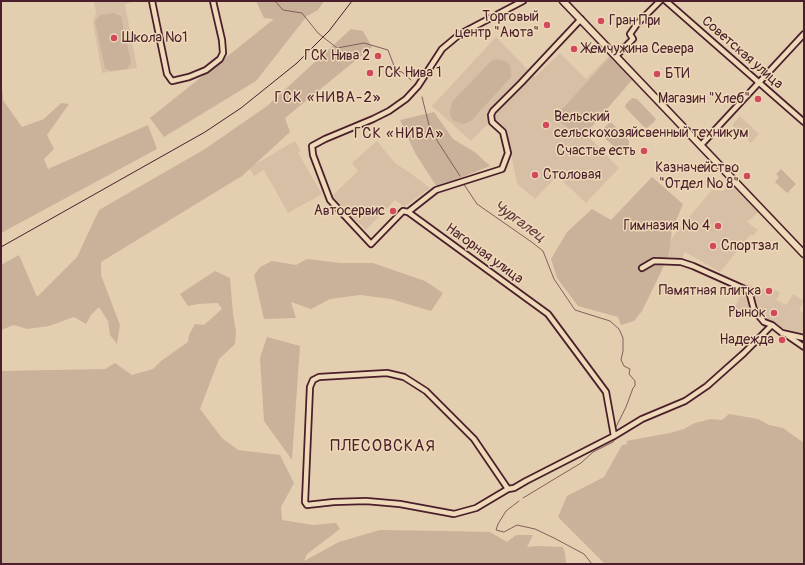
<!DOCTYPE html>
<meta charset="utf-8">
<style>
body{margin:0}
#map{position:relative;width:805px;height:565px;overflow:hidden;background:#e4ceb0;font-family:Pangolin,sans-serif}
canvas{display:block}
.frame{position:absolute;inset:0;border:2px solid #4a1f2b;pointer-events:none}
</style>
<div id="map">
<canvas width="805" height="565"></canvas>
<div class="frame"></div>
</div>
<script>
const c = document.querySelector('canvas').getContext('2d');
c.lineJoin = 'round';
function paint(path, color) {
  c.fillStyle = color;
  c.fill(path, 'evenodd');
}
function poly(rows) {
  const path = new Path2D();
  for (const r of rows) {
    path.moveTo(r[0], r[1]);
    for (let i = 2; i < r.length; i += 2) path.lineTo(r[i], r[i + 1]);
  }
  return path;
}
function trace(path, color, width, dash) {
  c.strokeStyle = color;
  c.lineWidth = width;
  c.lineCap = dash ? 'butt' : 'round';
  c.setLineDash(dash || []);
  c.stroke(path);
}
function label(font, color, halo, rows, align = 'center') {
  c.font = font + ' Pangolin,sans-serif';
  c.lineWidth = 3;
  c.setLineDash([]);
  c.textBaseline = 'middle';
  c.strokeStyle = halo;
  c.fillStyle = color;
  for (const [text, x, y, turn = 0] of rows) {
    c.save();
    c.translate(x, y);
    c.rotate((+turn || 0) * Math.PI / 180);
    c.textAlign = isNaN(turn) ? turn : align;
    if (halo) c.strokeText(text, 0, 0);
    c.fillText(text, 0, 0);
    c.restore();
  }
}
paint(poly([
 [94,1,136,1,125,4,137,68,102,73,93,22,96,13],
 [496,37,535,77,560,53,586,79,609,56,631,80,585,133,619,168,586,203,557,176,535,199,517,184,507,131,493,119,471,141,432,106],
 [740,116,759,134,751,143,732,125],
 [295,141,301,151,298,153,322,194,288,213,264,170,254,176,249,168],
 [377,141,395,163,413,175,430,188,404,207,395,200,366,230,332,196,358,171,352,163],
 [733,181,761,210,747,222,758,230,753,236,751,234,720,272,685,252,680,261,661,257,674,235,712,190,723,191],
 [744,284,750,285,759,289,772,288,780,293,776,300,786,305,793,294,804,301,799,310,804,314,804,334,782,328,765,329,759,322,747,313,738,317,733,313]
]), '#d7bfa5');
paint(poly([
 [256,1,324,1,318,10,307,16,256,81,164,137,150,118,274,19,264,18],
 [113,13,121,16,131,62,127,69,111,71,105,68,95,22,100,15],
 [351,29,363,31,372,47,285,118,290,132,242,176,101,262,101,275,120,325,117,344,110,335,108,321,99,307,91,315,86,324,74,317,49,326,27,329,14,325,1,330,1,265,19,255,37,297,77,257,99,210,205,149,267,106],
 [610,57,632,80,581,139,555,117],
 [496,59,505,61,509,64,511,68,511,77,471,121,463,124,454,121,451,117,450,111,452,102,491,61],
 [1,73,3,100,22,127,44,119,61,103,69,104,47,135,54,149,44,159,48,169,148,125,157,149,1,233],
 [632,98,637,99,656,119,654,122,647,128,644,127,625,107,626,104],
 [434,112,453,139,476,153,490,166,437,187,415,153,400,120],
 [609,123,612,123,629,141,629,146,623,152,619,152,601,134,602,130],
 [781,169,796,184,787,193,775,182,779,177,776,174],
 [652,177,683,204,672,230,669,253,661,272,642,311,634,321,621,325,618,317,578,306,557,278,551,259,567,232,592,209,611,220],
 [307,259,340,263,373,263,425,281,443,293,431,311,391,299,360,295,330,299,311,309,291,302,296,318,264,319,254,275,260,267,272,261,296,265],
 [215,271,230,278,233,314,236,332,235,344,219,359,200,409,222,438,238,450,280,455,294,483,281,507,282,520,313,525,336,523,340,529,307,554,304,561,339,542,380,530,444,531,490,532,507,542,516,535,533,535,527,547,539,546,563,547,565,553,566,564,1,564,1,371,105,369,115,363,132,375,153,369,161,361,188,342,189,335,195,324,204,325,222,309,218,303,198,304,188,306,180,294],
 [267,337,300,346,292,460,264,421,260,358],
 [729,414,758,419,769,425,783,428,804,443,804,564,605,564,558,517,567,496,604,477,622,445,628,444,626,441,670,433,684,429,695,423,711,419,722,420]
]), '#cab199');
trace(poly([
 [275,1,283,10,302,13,318,33,337,48,364,43,388,50,396,71,402,72,411,80],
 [422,97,429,125,438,142,460,176],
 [463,183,477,204,533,243,543,251,554,279,575,310,610,321,619,329,623,338,623,351,621,360,624,366,630,369,629,374,635,381,635,386,633,388,626,407,616,427],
 [523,498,581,463,593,452,613,442,617,437],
 [519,501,506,511,498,524,496,530,504,532,517,525,535,529,554,538,584,554,592,564]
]), '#825e5b', 1);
const minor = poly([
 [152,1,167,74,172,81,189,77,206,70,220,59,223,53,222,40,213,1],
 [523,1,460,34,442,49,418,86,406,99,389,111,373,119,325,139,312,146,313,155,330,200,371,244,403,211,408,212,436,190,502,169,508,153,503,132,492,122,491,115,493,111,521,83,581,19],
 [666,1,804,122],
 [616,56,633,39,630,34,637,24,660,1],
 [701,145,804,34],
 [408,212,548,314,606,392,614,436,526,481,514,488,508,489,474,439,426,391,404,377,387,373,319,377,313,380,310,387,305,502,307,505,334,502,366,501,400,504,454,514,476,508,508,489],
 [642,268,654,261,681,262,693,266,749,291,754,310,764,322,772,325],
 [788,336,804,347],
 [614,436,642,419,685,401,707,386,744,353,772,325,782,333,804,338]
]);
const major = poly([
 [563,1,804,254]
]);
trace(minor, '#4a1f2b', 8);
trace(major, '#4a1f2b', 9);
trace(minor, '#eed9b8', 4.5);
trace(major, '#eed9b8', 6);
trace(poly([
 [1,247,205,132,241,108,297,63,329,31,352,1]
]), '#4a1f2b', 1);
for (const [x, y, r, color] of [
 [601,21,4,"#d1495b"],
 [547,25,4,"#d1495b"],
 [114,38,4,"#d1495b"],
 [574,49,4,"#d1495b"],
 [378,56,4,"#d1495b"],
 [370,73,4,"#d1495b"],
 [657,74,4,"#d1495b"],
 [758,99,4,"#d1495b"],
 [546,125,4,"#d1495b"],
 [644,151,4,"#d1495b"],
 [535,175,4,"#d1495b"],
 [747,176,4,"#d1495b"],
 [393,211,4,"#d1495b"],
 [718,226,4,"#d1495b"],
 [713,246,4,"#d1495b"],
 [769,291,4,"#d1495b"],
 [774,313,4,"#d1495b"],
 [782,340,4,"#d1495b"]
]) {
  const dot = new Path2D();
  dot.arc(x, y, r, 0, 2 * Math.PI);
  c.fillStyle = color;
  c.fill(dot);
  trace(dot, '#eed9b8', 1.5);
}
label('14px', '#4a1f2b', '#eed9b8', [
 ["Торговый",539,17],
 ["центр \"Аюта\"",539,33],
 ["Гран При",609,21,"left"],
 ["Школа №1",122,38,"left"],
 ["Жемчужина Севера",582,49,"left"],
 ["ГСК Нива 2",370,56],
 ["ГСК Нива 1",378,73,"left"],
 ["БТИ",665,74,"left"],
 ["Магазин \"Хлеб\"",750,99],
 ["Вельский",554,117,"left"],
 ["сельскохозяйсвенный техникум",554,133,"left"],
 ["Счастье есть",636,151],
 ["Казначейство",739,168],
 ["\"Отдел № 8\"",739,184],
 ["Столовая",543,175,"left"],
 ["Автосервис",385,211],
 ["Гимназия № 4",710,226],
 ["Спортзал",721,246,"left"],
 ["Памятная плитка",761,291],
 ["Рынок",766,313],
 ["Надежда",774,340]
], 'right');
label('14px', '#4a1f2b', '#eed9b8', [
 ["Советская улица",742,53,41],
 ["Нагорная улица",484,254,36]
]);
c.letterSpacing = '1px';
label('15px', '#4a1f2b', '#eed9b8', [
 ["ГСК «НИВА-2»",328,98],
 ["ГСК «НИВА»",399,134]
]);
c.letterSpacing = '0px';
label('italic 15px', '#663e43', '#eed9b8', [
 ["Чургалец",519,222,36]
]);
c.letterSpacing = '1px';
label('16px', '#4a1f2b', '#eed9b8', [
 ["ПЛЕСОВСКАЯ",383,447]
]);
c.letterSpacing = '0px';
</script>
